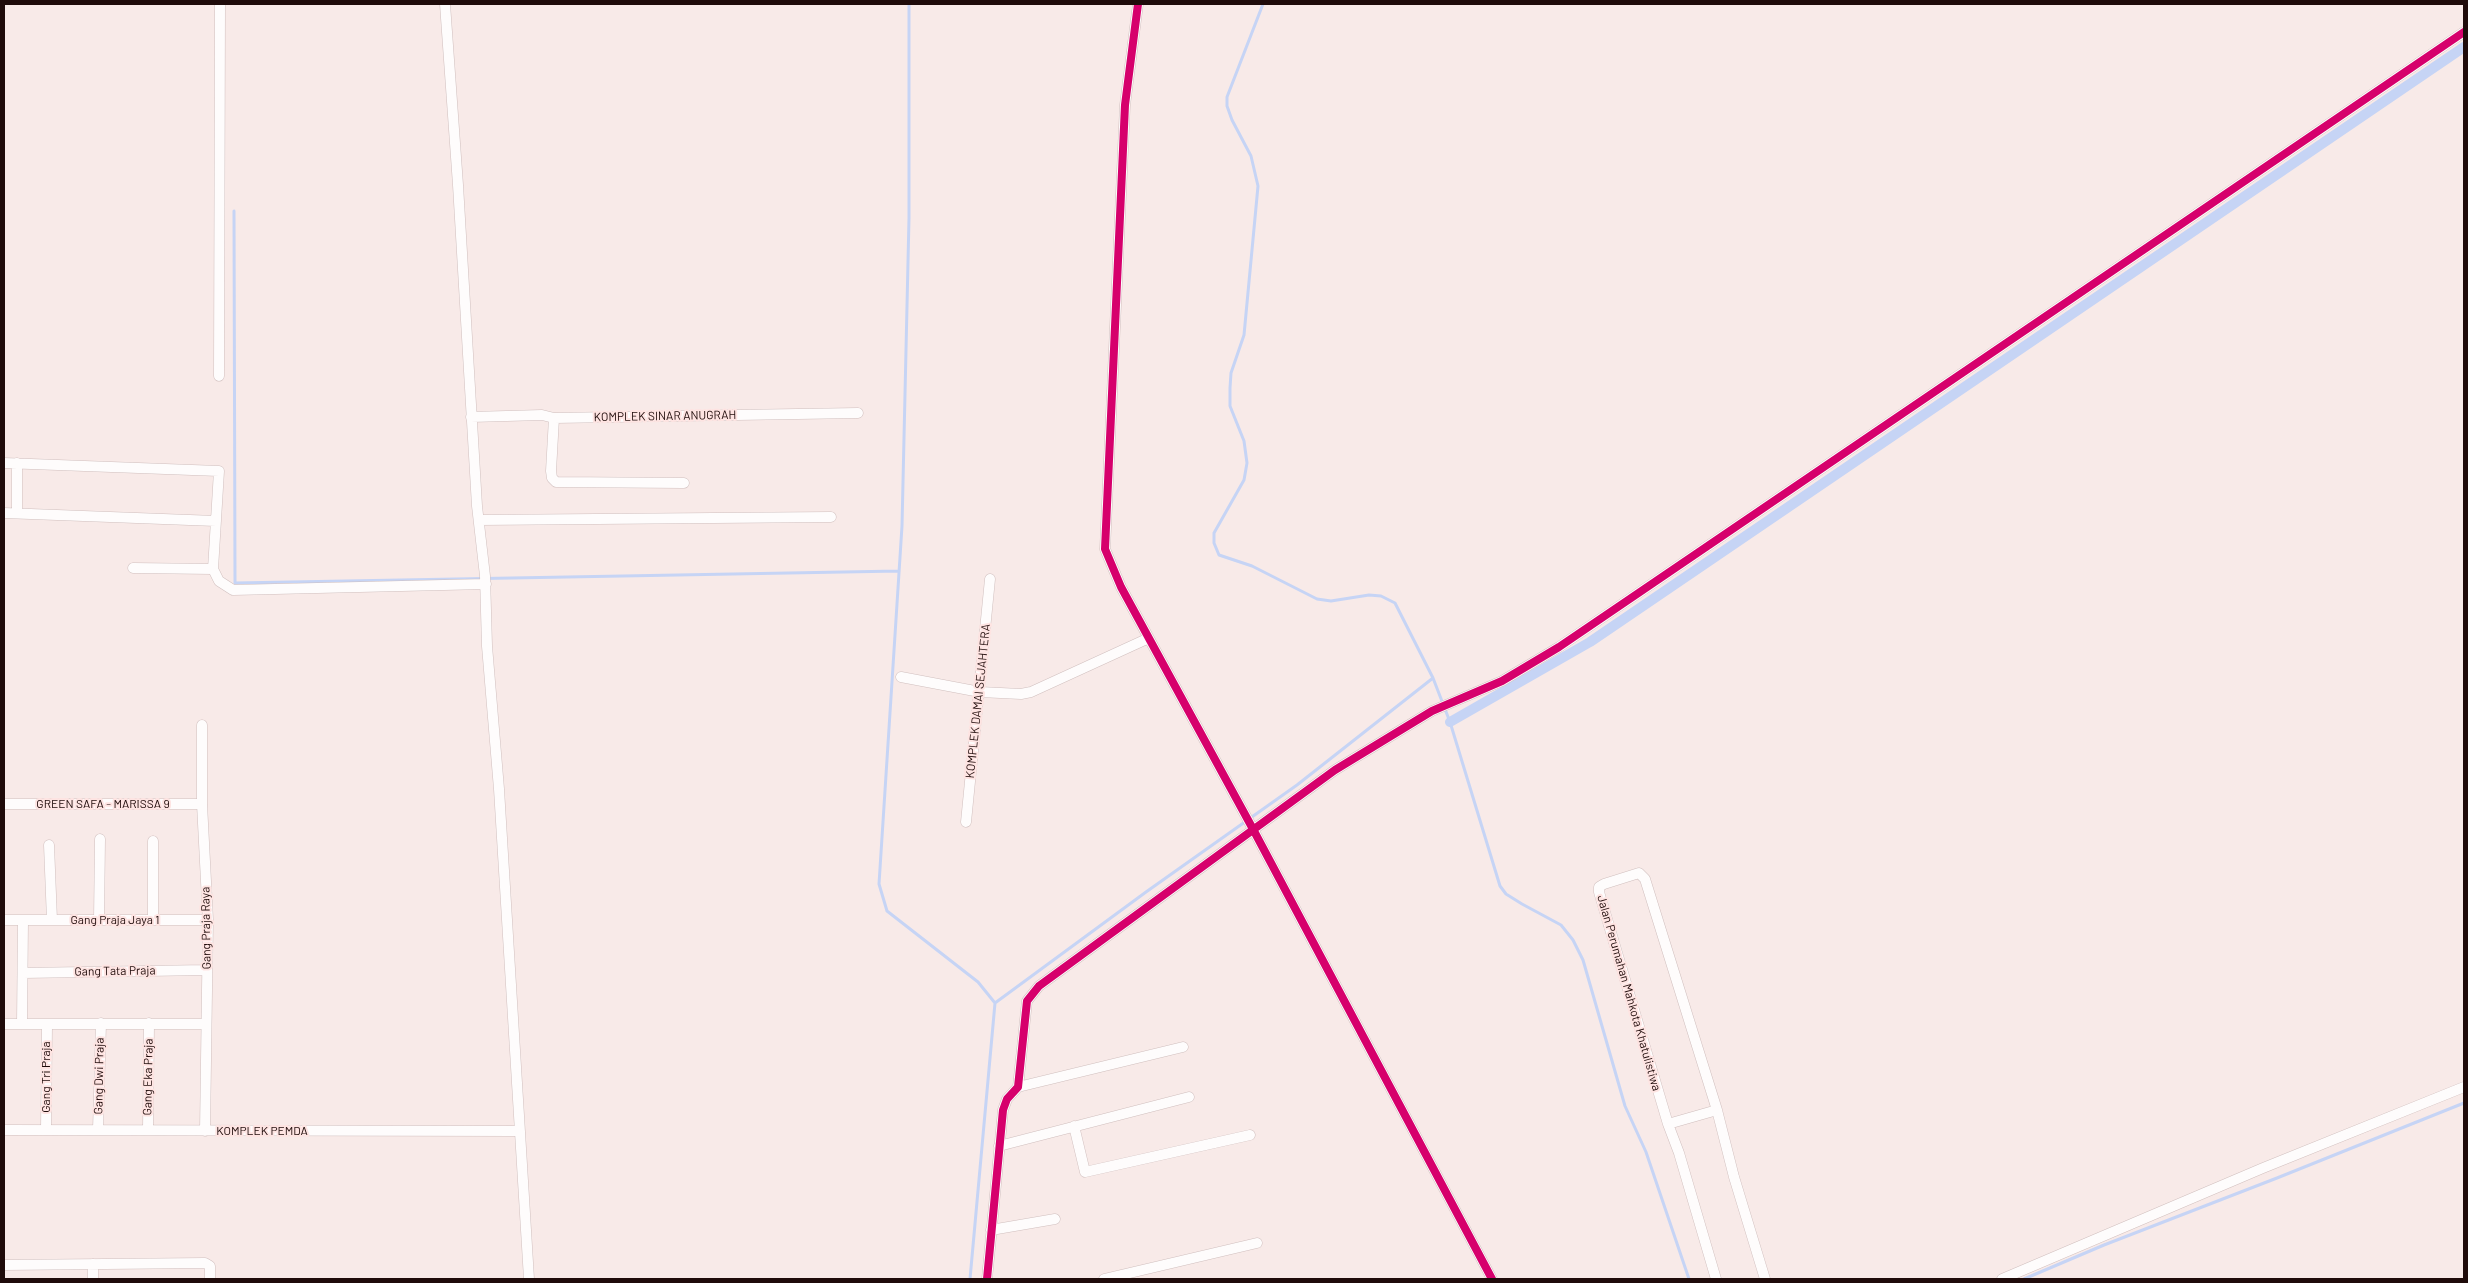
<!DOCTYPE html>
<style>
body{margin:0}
#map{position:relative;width:2468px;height:1283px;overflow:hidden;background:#f8eae8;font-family:Barlow,sans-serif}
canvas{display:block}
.frame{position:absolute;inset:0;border:5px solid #1f0b0a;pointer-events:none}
</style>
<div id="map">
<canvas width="2468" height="1283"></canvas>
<div class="frame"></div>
</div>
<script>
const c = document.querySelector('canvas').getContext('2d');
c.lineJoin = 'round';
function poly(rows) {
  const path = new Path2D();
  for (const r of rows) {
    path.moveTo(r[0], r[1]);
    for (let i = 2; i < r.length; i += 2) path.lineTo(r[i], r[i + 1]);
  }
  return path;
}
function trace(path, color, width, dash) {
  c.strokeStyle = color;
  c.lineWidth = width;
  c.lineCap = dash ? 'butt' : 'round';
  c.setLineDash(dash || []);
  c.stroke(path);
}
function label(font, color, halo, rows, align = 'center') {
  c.font = font + ' Barlow,sans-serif';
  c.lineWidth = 4;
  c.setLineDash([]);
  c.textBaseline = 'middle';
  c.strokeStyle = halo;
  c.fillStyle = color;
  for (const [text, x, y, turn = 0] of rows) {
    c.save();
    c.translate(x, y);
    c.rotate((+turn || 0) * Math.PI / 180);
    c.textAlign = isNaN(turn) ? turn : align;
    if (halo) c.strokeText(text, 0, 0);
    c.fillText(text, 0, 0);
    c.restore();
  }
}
trace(poly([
 [909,4,909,218,902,526,879,884,887,911,978,982,995,1003],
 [1263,4,1227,97,1227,106,1232,120,1251,156,1258,186,1244,335,1231,373,1230,388,1230,406,1244,441,1247,463,1244,480,1214,533,1214,543,1219,555,1252,566,1317,599,1331,601,1369,595,1381,596,1395,603,1433,678,1450,722,1500,886,1506,894,1522,904,1561,925,1573,940,1583,960,1625,1106,1646,1152,1689,1279],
 [234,211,235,583,899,571],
 [970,1279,995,1003,1146,892,1297,785,1433,678],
 [2024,1279,2104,1245,2277,1178,2464,1103]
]), '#c6d4f5', 3);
trace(poly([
 [1450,722,1590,642,2464,47]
]), '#c6d4f5', 10);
const minor = poly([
 [445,4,458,185,477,506,485,576,487,646,499,789,529,1279],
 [1138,4,1125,105,1105,549,1121,587,1254,831,1492,1279],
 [219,376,220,4],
 [471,417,542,415,554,418,858,413],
 [554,418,551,471,552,478,556,482,684,483],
 [4,463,219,471,213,569,219,581,233,590,486,584],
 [4,513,216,521],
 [17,513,17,463],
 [479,520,831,517],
 [133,568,213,569],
 [901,677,980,692,1021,694,1031,692,1149,638],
 [202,725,202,804,208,920,205,1131],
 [4,804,202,804],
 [966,822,990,579],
 [153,841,153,920],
 [49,845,52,920],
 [4,920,208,920],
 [99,920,100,839],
 [23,973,207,970],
 [4,1024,206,1024],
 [22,1024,23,920],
 [1018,1087,1183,1047],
 [1668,1124,1599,892,1599,887,1604,884,1639,873,1645,879,1717,1110,1734,1177,1765,1279],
 [1074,1126,1085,1172,1250,1135],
 [4,1130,520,1131],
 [46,1130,47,1024],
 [98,1130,101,1023],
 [148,1130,149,1023],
 [999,1146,1189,1097],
 [991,1230,1055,1219],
 [4,1265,205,1263,210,1266,210,1279],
 [93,1279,93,1264],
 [987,1279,1003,1110,1007,1099,1018,1087,1027,1001,1039,986,1335,770,1432,711,1502,681,1559,647,2464,32],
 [1104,1279,1257,1243],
 [1716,1279,1679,1153,1668,1124,1717,1110],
 [2002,1279,2263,1168,2464,1087]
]);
trace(minor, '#d0bfbe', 11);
trace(minor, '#fefcfc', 10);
trace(poly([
 [1138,4,1125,105,1105,549,1121,587,1254,831,1492,1279],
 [987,1279,1003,1110,1007,1099,1018,1087,1027,1001,1039,986,1335,770,1432,711,1502,681,1559,647,2464,32]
]), '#d6006c', 8);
label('12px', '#1f0b0a', '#fee4e2', [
 ["KOMPLEK SINAR ANUGRAH",665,416,-1],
 ["KOMPLEK DAMAI SEJAHTERA",978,701,-84],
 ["GREEN SAFA - MARISSA 9",103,804],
 ["Gang Praja Jaya 1",115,920],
 ["Gang Praja Raya",206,928,-91],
 ["Gang Tata Praja",115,971,-1],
 ["Jalan Perumahan Mahkota Khatulistiwa",1629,993,74],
 ["Gang Dwi Praja",99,1076,-89],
 ["Gang Tri Praja",46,1077,-90],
 ["Gang Eka Praja",148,1077,-89],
 ["KOMPLEK PEMDA",262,1131]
]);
</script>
